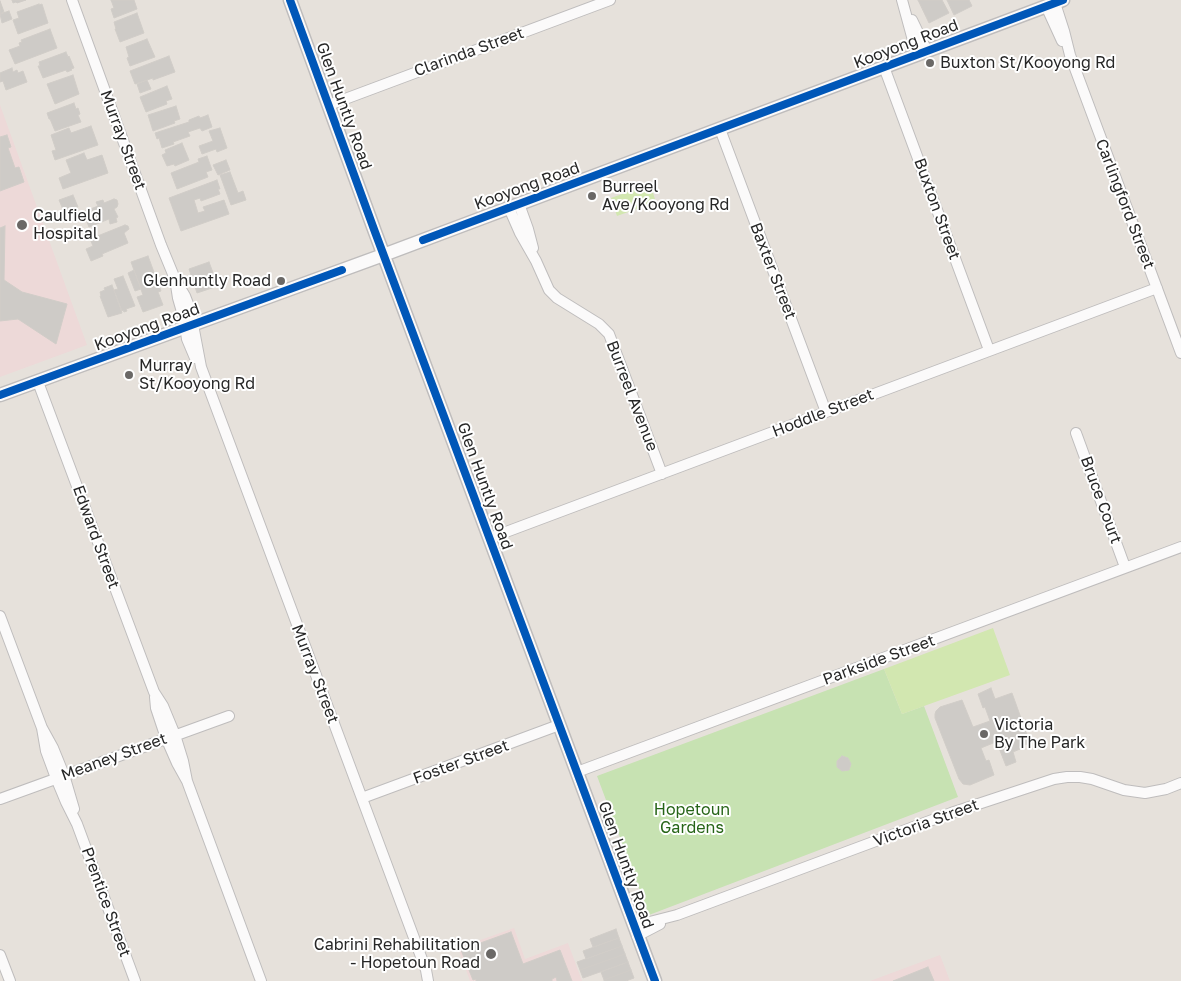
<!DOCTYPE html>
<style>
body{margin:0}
canvas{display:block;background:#e6e1db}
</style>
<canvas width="1181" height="981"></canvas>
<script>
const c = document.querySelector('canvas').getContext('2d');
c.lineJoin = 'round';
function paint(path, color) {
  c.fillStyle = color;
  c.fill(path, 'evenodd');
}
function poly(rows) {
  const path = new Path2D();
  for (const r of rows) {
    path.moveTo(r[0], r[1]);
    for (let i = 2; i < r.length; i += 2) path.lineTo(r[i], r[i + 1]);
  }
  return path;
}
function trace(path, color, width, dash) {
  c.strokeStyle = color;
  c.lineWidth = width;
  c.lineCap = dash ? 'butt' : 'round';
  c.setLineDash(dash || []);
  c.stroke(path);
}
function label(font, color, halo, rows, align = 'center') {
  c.font = font + ' "Golos Text",sans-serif';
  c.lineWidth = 4;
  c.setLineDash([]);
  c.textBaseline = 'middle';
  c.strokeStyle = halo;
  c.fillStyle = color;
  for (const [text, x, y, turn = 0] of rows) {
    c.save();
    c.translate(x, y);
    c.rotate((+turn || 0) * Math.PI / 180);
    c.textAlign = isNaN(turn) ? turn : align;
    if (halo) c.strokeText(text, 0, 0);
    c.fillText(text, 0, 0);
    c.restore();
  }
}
paint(poly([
 [0,105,87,345,0,377],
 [514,928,525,959,568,943,582,981,470,981,458,948],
 [940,955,950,981,870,981]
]), '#edd9d8');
paint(poly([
 [884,669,902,714,924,706,958,797,649,915,597,776]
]), '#c7e2b2');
paint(poly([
 [650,184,656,202,617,216,611,198],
 [993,628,1010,675,902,714,884,669]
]), '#d2e7b0');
const building = poly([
 [12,0,26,0,17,3,16,2,13,3,12,0],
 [111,0,134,0,137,9,114,18,111,9,114,8,111,0],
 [918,0,942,0,949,13,929,23,918,0],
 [947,0,969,0,972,6,954,15,947,0],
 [0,1,4,12,0,14,0,1],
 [39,4,39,5,42,4,48,23,18,34,13,20,19,18,17,12,39,4],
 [9,11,12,19,2,23,0,14,9,11],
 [137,13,144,33,120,42,115,29,116,29,114,22,137,13],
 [50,29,57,48,15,64,9,50,20,46,19,43,22,42,21,40,50,29],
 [147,39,155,57,130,66,127,58,129,57,126,47,147,39],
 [66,52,68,57,69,56,74,68,71,69,72,70,67,72,66,70,43,78,38,66,40,66,39,62,66,52],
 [169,56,175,72,153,80,153,78,135,84,130,71,169,56],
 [12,68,13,72,17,70,18,73,23,71,27,82,6,90,3,81,0,82,0,73,12,68],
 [73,75,79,94,55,104,47,84,73,75],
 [147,80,151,89,140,93,137,84,147,80],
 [167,86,172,99,166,101,167,104,146,112,140,97,167,86],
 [74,103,76,109,78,108,80,114,78,115,81,122,55,131,50,119,49,119,47,113,74,103],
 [176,106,180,119,174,121,175,123,153,131,148,115,176,106],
 [208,115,212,127,202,131,200,128,188,132,190,136,173,142,174,144,162,148,159,138,157,139,155,133,189,122,189,120,199,116,200,118,208,115],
 [91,126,98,145,55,160,52,151,56,150,51,135,69,128,71,133,91,126],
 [220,128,227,148,217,152,216,149,202,154,199,146,213,141,209,131,220,128],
 [7,135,11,147,8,148,15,168,19,167,24,182,0,191,0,137,7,135],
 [182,143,189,160,175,166,174,164,167,166,162,155,166,153,165,150,182,143],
 [84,153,87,160,102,155,108,173,63,189,59,178,71,173,66,160,84,153],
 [207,156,212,170,206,172,208,177,177,189,171,173,199,162,198,159,207,156],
 [226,160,230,170,218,175,213,165,226,160],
 [230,172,238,193,243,191,246,200,231,205,220,175,230,172],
 [217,180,220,189,218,189,220,194,201,201,200,198,194,200,198,213,205,211,203,207,224,200,229,214,181,231,169,198,217,180],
 [73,195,78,207,64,212,59,200,73,195],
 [114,199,117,200,118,204,117,207,114,209,118,217,116,218,117,222,110,224,109,219,89,227,83,212,98,206,96,202,103,200,104,203,114,199],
 [125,225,128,226,129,229,124,233,128,243,102,254,103,256,91,261,86,249,93,246,90,239,125,225],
 [5,226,4,280,22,292,67,304,56,344,18,319,0,321,0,228,5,226],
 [148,256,161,291,158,292,163,305,143,312,137,297,143,295,131,262,148,256],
 [209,262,218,286,197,293,189,269,209,262],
 [134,270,141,289,135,291,128,273,134,270],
 [123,276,135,306,126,309,127,311,124,312,123,310,122,311,114,290,118,289,114,279,123,276],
 [112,285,122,313,108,317,100,296,101,296,100,292,105,290,104,288,112,285],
 [991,688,995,699,1012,693,1030,743,1019,747,1020,749,1013,752,1016,762,1006,766,999,748,1001,748,998,741,981,748,986,761,989,760,994,775,970,785,963,784,959,779,935,718,935,714,936,711,940,707,962,700,973,727,990,721,985,707,983,708,978,694,991,688],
 [842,756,848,758,851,764,849,770,842,771,837,767,837,761,842,756],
 [616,929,619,938,593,947,590,939,616,929],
 [511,932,523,964,560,950,572,981,557,981,556,977,552,979,552,981,476,981,476,979,473,980,461,950,511,932],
 [619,938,622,946,586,959,583,951,619,938],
 [622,946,625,954,580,970,577,962,622,946],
 [625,954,628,962,583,978,580,970,625,954],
 [628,962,631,970,604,980,601,972,628,962],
 [928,967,934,981,893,981,928,967],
 [631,970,634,978,626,981,604,981,604,980,631,970]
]);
paint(building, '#cecbc7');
trace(building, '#d1cdc8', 1);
const minor = poly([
 [72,0,161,245,175,279,185,296,190,309,201,367,426,970,428,981],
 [902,0,917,55],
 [1055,3,1064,31,1070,55,1181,353],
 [1046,6,1062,41],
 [912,20,927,51],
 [884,67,989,350],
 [329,105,610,0],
 [720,129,826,412],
 [519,204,528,229,533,248],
 [509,208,520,233,536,261,549,290,557,298,599,324,609,334,662,474],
 [176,285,178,298,184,319,187,339,195,358],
 [38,382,154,692,163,706,175,735,183,761,187,781],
 [1076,433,1125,567],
 [490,538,1157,288],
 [0,616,42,728,53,748,64,775,74,809],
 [155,697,156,708,166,738,177,763,187,781,261,981],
 [42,728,46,751,56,778,66,802,77,824,135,981],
 [577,772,1181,547],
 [362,798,559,725],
 [0,799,229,716],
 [634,926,677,915,951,813,1054,779,1067,777,1080,777,1092,779,1124,790,1145,793,1166,789,1181,783],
 [637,936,660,924],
 [0,955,10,981]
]);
const tertiary = poly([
 [290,0,375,232,655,981],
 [0,395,386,254,1063,0]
]);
trace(minor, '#bfbdbd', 12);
trace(tertiary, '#bfbdbd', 15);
trace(minor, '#fbfafa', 10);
trace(tertiary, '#fbfafa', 12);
trace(poly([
 [287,0,388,275,651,981]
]), '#dcdbdd', 1);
trace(poly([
 [290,0,375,232,655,981],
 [423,240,1063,0],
 [0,395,342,270]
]), '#0057b8', 8);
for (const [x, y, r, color] of [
 [930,63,5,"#6a6866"],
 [592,196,5,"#6a6866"],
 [22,225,6,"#6a6866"],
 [281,281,5,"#6a6866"],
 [129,375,5,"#6a6866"],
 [984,734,5,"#6a6866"],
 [491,954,6,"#6a6866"]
]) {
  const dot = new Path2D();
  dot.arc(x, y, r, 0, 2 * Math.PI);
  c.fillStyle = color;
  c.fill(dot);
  trace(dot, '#fff', 2);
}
label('16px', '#272727', '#fff', [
 ["Kooyong Road",906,44,-21],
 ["Clarinda Street",469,52,-20],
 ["Glen Huntly Road",344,106,70],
 ["Murray Street",123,140,70],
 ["Kooyong Road",527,186,-20],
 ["Carlingford Street",1125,204,69],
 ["Buxton Street",937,209,70],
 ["Baxter Street",773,271,69],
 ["Kooyong Road",147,327,-20],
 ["Burreel Avenue",632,396,69],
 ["Hoddle Street",823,413,-21],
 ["Glen Huntly Road",485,486,70],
 ["Bruce Court",1101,500,70],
 ["Edward Street",96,537,70],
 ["Parkside Street",879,660,-20],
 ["Murray Street",315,674,69],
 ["Meaney Street",114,757,-20],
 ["Foster Street",461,762,-20],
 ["Victoria Street",926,823,-20],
 ["Glen Huntly Road",626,865,70],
 ["Prentice Street",106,902,70]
]);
label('16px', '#272727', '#fff', [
 ["Buxton St/Kooyong Rd",940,63],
 ["Burreel",602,187],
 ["Ave/Kooyong Rd",602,205],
 ["Caulfield",33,216],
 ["Hospital",33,234],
 ["Glenhuntly Road",271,281,"right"],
 ["Murray",139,366],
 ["St/Kooyong Rd",139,384],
 ["Victoria",994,725],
 ["By The Park",994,743],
 ["Cabrini Rehabilitation",480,945,"right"],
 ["- Hopetoun Road",480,963,"right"]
], 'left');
label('16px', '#266417', '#fff', [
 ["Hopetoun",692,810],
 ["Gardens",692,828]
]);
</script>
